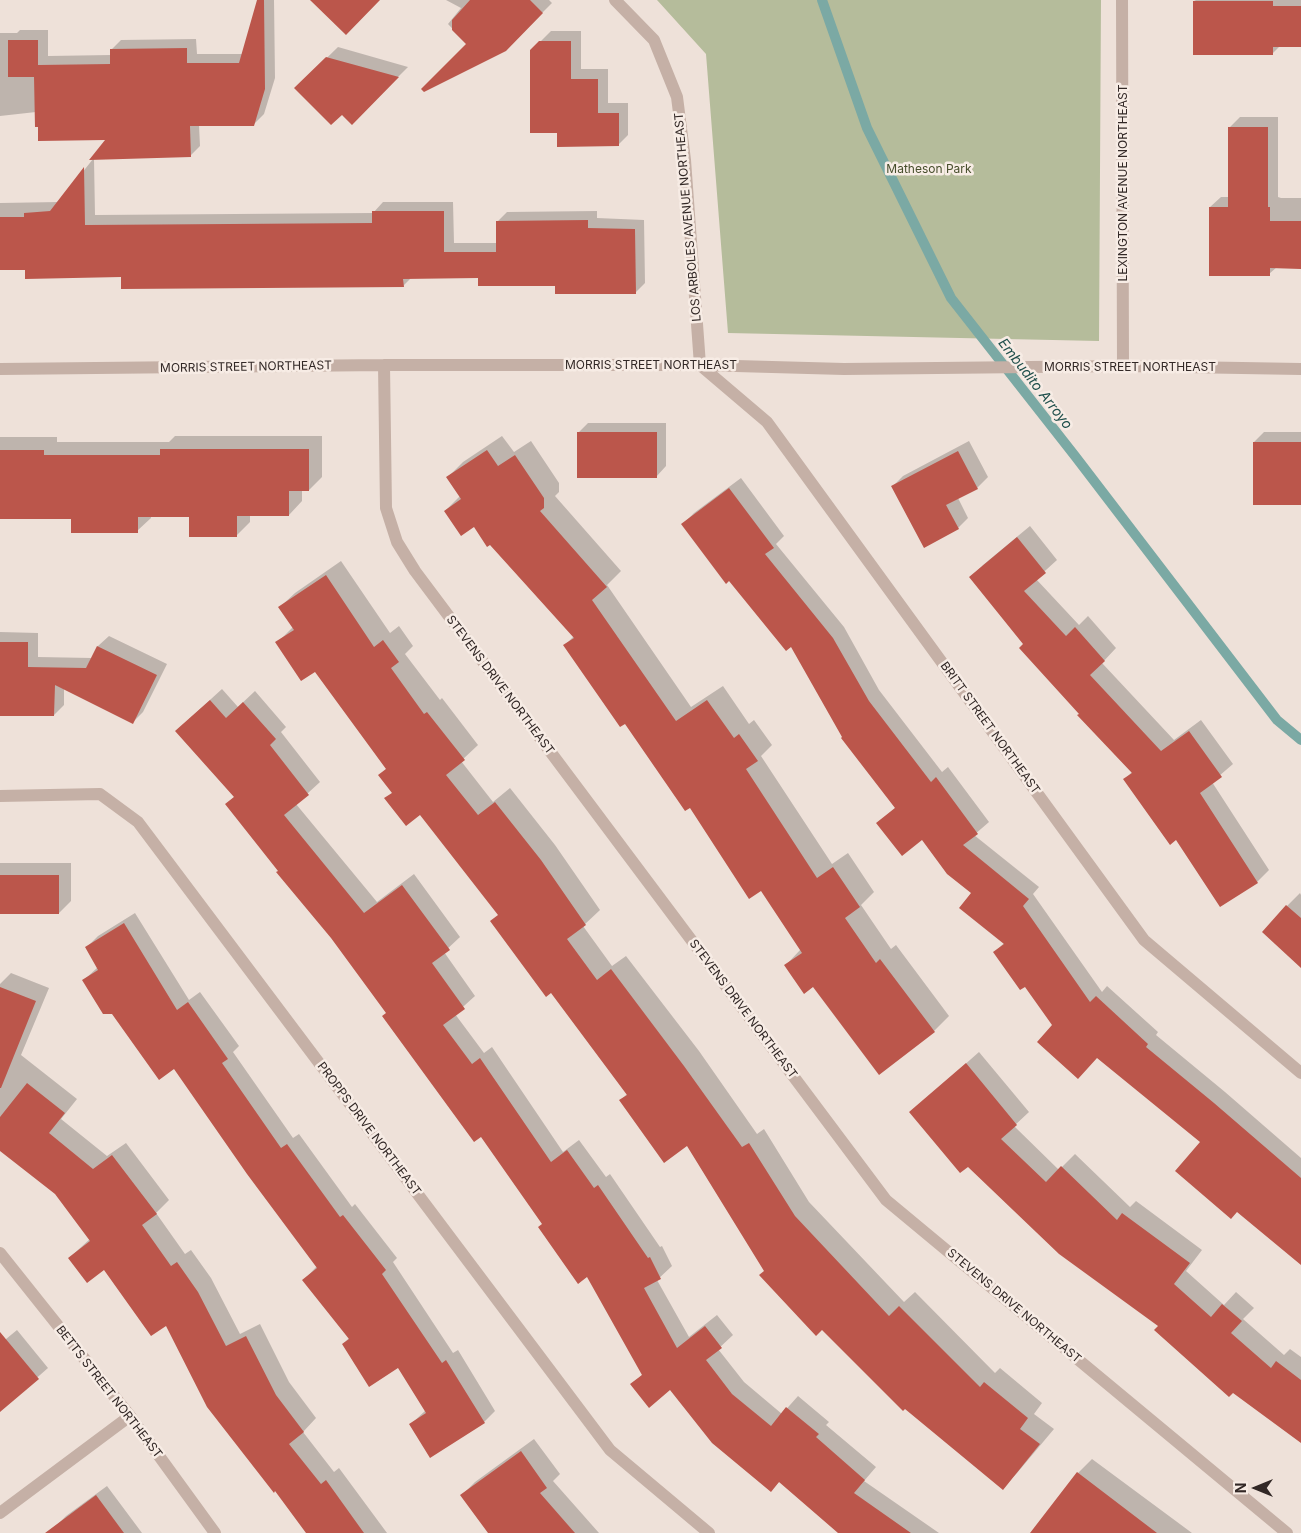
<!DOCTYPE html>
<style>
body{margin:0}
#map{position:relative;width:1301px;height:1533px;overflow:hidden;background:#eee1d9;font-family:Inter,sans-serif}
canvas{display:block}
.north{position:absolute;left:1231px;top:1463px;width:50px;height:50px;-webkit-text-stroke:4px #f7ece5;paint-order:stroke;rotate:270deg;font-size:14px;font-weight:700;line-height:20px;text-align:center;color:#322826}
.north::after{content:'';display:block;margin:auto;width:18px;height:22px;background:#322826;clip-path:polygon(50% 0,100% 100%,50% 72%,0 100%)}
</style>
<div id="map">
<canvas width="1301" height="1533"></canvas>
<div class="north">N</div>
</div>
<script>
const c = document.querySelector('canvas').getContext('2d');
c.lineJoin = 'round';
function paint(path, color) {
  c.fillStyle = color;
  c.fill(path, 'evenodd');
}
function poly(rows) {
  const path = new Path2D();
  for (const r of rows) {
    path.moveTo(r[0], r[1]);
    for (let i = 2; i < r.length; i += 2) path.lineTo(r[i], r[i + 1]);
  }
  return path;
}
function trace(path, color, width, dash) {
  c.strokeStyle = color;
  c.lineWidth = width;
  c.lineCap = dash ? 'butt' : 'round';
  c.setLineDash(dash || []);
  c.stroke(path);
}
function label(font, color, halo, rows, align = 'center') {
  c.font = font + ' Inter,sans-serif';
  c.lineWidth = 5;
  c.setLineDash([]);
  c.textBaseline = 'middle';
  c.strokeStyle = halo;
  c.fillStyle = color;
  for (const [text, x, y, turn = 0] of rows) {
    c.save();
    c.translate(x, y);
    c.rotate((+turn || 0) * Math.PI / 180);
    c.textAlign = isNaN(turn) ? turn : align;
    if (halo) c.strokeText(text, 0, 0);
    c.fillText(text, 0, 0);
    c.restore();
  }
}
paint(poly([
 [657,0,1101,0,1099,341,728,333,706,54]
]), '#b5bc9b');
paint(poly([
 [259,0,274,0,275,78,264,114,254,124,199,125,200,146,190,156,94,159,95,215,373,213,383,202,453,202,454,243,497,243,497,222,507,212,597,211,597,218,644,220,645,283,635,293,480,277,412,277,403,286,122,276,26,269,0,269,0,203,59,202,93,159,107,139,39,125,36,112,0,116,0,33,17,33,20,30,48,30,48,56,111,55,111,50,121,40,196,39,197,54,243,54],
 [446,0,549,0,552,3,505,50,467,44,448,24,461,8],
 [1196,0,1301,0,1301,46,1280,46,1272,54,1194,1],
 [551,31,581,31,581,69,608,69,608,103,628,103,628,135,618,145,558,132,531,51],
 [338,47,408,67,352,123,342,113,296,88],
 [1240,117,1278,117,1278,197,1281,198,1301,198,1301,267,1277,267,1269,274,1210,207,1221,197,1230,197,1230,127],
 [588,423,666,423,666,466,656,477,578,433],
 [1264,432,1301,432,1301,504,1254,442],
 [175,436,322,436,322,477,309,490,302,490,302,501,289,515,250,515,250,522,236,536,190,516,151,516,151,518,137,531,72,517,0,517,0,437,57,437,57,442,169,442],
 [502,436,514,452,531,441,559,483,559,492,555,496,621,571,607,585,691,707,723,686,749,724,754,720,772,745,761,756,832,864,848,853,874,892,861,905,891,949,896,945,949,1016,934,1031,814,986,786,965,801,949,761,889,690,806,565,645,574,636,474,525,445,511,460,496,448,477,463,462],
 [969,441,988,477,977,488,958,498,968,518,958,528,893,486,903,476],
 [741,478,784,536,776,544,844,627,879,690,942,772,948,767,989,822,974,835,1039,887,1033,894,1102,992,1107,986,1158,1032,1156,1035,1225,1092,1301,1158,1301,1263,1202,1141,1098,1057,1054,1025,1025,985,995,952,1004,943,973,893,923,838,878,823,896,807,844,737,791,645,683,524,694,513],
 [1030,526,1057,560,1036,579,1079,625,1088,616,1116,648,1102,663,1174,740,1201,720,1233,764,1212,782,1269,870,1257,882,1221,906,1176,838,1125,779,1132,772,1080,714,971,577,983,565],
 [341,561,390,633,399,626,413,646,405,654,440,700,442,698,478,745,461,761,493,802,510,788,555,845,600,910,583,926,612,966,626,956,699,1051,757,1134,764,1129,809,1202,904,1302,915,1292,995,1373,1000,1368,1042,1403,1034,1414,1054,1429,1017,1473,1002,1488,765,1271,687,1145,621,1100,628,1093,499,914,420,813,386,799,393,792,380,775,387,768,315,670,277,643,293,627,280,607,295,593],
 [0,632,38,633,38,657,92,658,98,646,109,636,167,664,143,712,133,722,64,689,64,705,54,715,0,714],
 [222,689,238,707,255,691,286,727,281,732,320,782,296,804,377,902,414,874,460,937,444,952,475,996,455,1014,484,1053,492,1047,563,1152,579,1140,606,1177,610,1174,660,1247,662,1246,672,1266,657,1280,689,1337,717,1315,733,1335,718,1349,744,1382,782,1414,798,1396,829,1422,826,1425,876,1467,864,1481,939,1533,840,1533,780,1481,771,1490,671,1389,632,1384,643,1374,588,1276,544,1223,482,1135,387,1013,332,938,227,804,235,796,189,719],
 [0,863,71,863,71,901,59,913,0,913],
 [1300,893,1301,895,1301,966,1287,906],
 [135,913,189,1000,200,992,239,1046,233,1052,293,1138,299,1134,352,1207,355,1204,397,1258,393,1262,453,1353,458,1350,495,1411,484,1422,411,1424,426,1410,398,1366,343,1344,349,1338,304,1280,317,1266,175,1067,112,1013,84,980,98,967,86,948,98,936],
 [11,973,49,988,21,1055,77,1099,61,1119,107,1156,126,1143,169,1200,156,1213,185,1254,191,1250,211,1278,240,1334,260,1324,289,1382,316,1418,303,1432,334,1472,339,1468,387,1533,308,1533,166,1324,104,1268,69,1258,90,1239,56,1194,0,1150,0,984],
 [979,1052,1029,1112,1014,1126,1059,1170,1075,1154,1130,1207,1136,1201,1202,1250,1186,1271,1224,1305,1236,1292,1254,1308,1243,1319,1284,1355,1290,1349,1301,1357,1301,1442,1160,1326,911,1112],
 [17,1330,48,1368,0,1410,0,1344],
 [534,1439,560,1474,553,1481,599,1533,520,1533,462,1495,475,1482],
 [1092,1459,1192,1533,1045,1533,1078,1473],
 [107,1486,142,1533,60,1533,56,1526,66,1516]
]), '#0003');
trace(poly([
 [822,0,867,128,951,298,1075,456,1277,720,1301,740]
]), '#7ba9a4', 10);
paint(poly([
 [257,0,264,0,265,89,254,126,190,126,191,157,89,160,105,140,38,141,38,127,35,127,34,77,8,77,8,40,38,40,38,65,110,64,110,49,187,48,187,63,239,63],
 [310,0,380,0,346,35],
 [470,0,530,0,543,13,506,51,424,92,421,89,466,44,452,30,452,20],
 [1193,1,1273,1,1273,6,1301,6,1301,47,1273,47,1273,55,1193,55],
 [539,41,571,41,571,79,598,79,598,113,619,113,619,146,557,147,557,133,530,133,530,50],
 [326,57,399,77,352,125,342,115,331,125,294,88],
 [1228,127,1268,127,1268,207,1270,207,1270,221,1301,221,1301,269,1270,268,1270,276,1209,276,1209,207,1228,207],
 [84,167,85,225,372,223,372,211,444,211,444,252,496,252,496,221,588,220,588,228,635,229,636,294,555,294,555,286,478,286,478,278,403,279,404,287,121,289,121,277,25,279,25,270,0,270,0,217,24,217,24,213,50,211],
 [577,432,657,432,657,478,577,478],
 [1253,442,1301,442,1301,505,1253,505],
 [160,449,309,449,309,491,289,491,289,516,237,516,237,537,189,537,189,517,138,517,138,533,71,533,71,519,0,519,0,450,44,450,44,455,160,455],
 [487,450,498,466,515,455,544,498,544,508,540,511,607,587,592,600,676,721,707,700,734,738,739,734,758,761,746,769,817,878,833,867,860,907,845,918,876,963,880,959,935,1032,879,1075,813,987,804,994,784,965,802,953,761,891,749,899,690,808,685,811,625,724,620,727,563,645,574,638,490,545,487,547,474,527,461,536,444,511,461,499,446,477],
 [958,451,978,489,946,505,959,529,924,548,891,486],
 [729,488,774,548,765,554,833,638,869,701,931,782,936,777,978,834,963,845,1029,899,1023,906,1090,1002,1096,996,1148,1044,1146,1047,1214,1103,1301,1178,1301,1265,1237,1212,1231,1219,1175,1171,1200,1142,1097,1058,1078,1079,1037,1042,1052,1025,1025,987,1020,990,993,952,1004,944,959,908,971,893,947,874,922,840,902,856,876,823,895,808,841,738,842,737,791,647,786,651,729,581,726,584,681,524],
 [1017,537,1046,573,1024,591,1066,636,1075,627,1105,661,1090,675,1161,751,1189,731,1222,777,1200,793,1258,883,1220,907,1176,840,1170,845,1123,779,1132,773,1077,715,1079,714,1019,648,1023,644,969,577],
 [326,575,374,647,383,640,399,662,391,668,424,714,427,712,465,760,446,775,478,815,495,802,541,860,586,925,567,939,597,980,611,969,684,1066,742,1147,749,1143,795,1216,889,1316,899,1306,980,1387,984,1382,1028,1418,1020,1429,1040,1444,1003,1490,905,1409,903,1411,822,1330,816,1336,759,1275,764,1271,687,1146,664,1163,619,1100,627,1095,551,993,546,997,490,921,498,915,420,815,406,826,384,798,392,793,378,775,386,769,315,672,301,681,275,642,294,630,278,607],
 [0,642,28,642,28,667,86,668,97,646,157,675,133,724,55,685,54,716,0,716],
 [210,700,226,718,243,702,276,739,270,745,309,795,284,815,364,913,402,885,450,950,432,963,465,1009,443,1025,472,1064,480,1058,551,1162,567,1150,594,1188,598,1185,648,1258,650,1257,661,1279,644,1288,677,1348,705,1326,722,1348,706,1360,732,1394,771,1426,786,1407,819,1434,816,1437,865,1480,854,1493,911,1533,838,1533,779,1482,771,1492,712,1443,670,1390,649,1408,630,1384,642,1375,587,1277,578,1284,538,1227,542,1224,481,1137,474,1142,382,1016,386,1013,331,938,276,872,278,871,225,804,234,797,175,731],
 [0,875,59,875,59,914,0,914],
 [1286,905,1301,918,1301,968,1262,932],
 [124,923,177,1010,188,1002,228,1059,222,1063,281,1148,287,1144,340,1217,343,1215,386,1270,382,1274,442,1363,446,1360,485,1423,430,1458,409,1424,426,1413,398,1368,369,1387,342,1344,349,1339,302,1280,317,1268,247,1174,174,1069,159,1080,112,1014,103,1014,82,980,98,970,85,947],
 [0,987,36,1001,1,1088,0,1088],
 [966,1063,1017,1125,1001,1139,1046,1182,1061,1166,1117,1220,1122,1213,1190,1263,1174,1284,1211,1317,1222,1304,1242,1321,1231,1333,1271,1368,1276,1361,1301,1380,1301,1443,1233,1393,1229,1397,1154,1330,1158,1326,1059,1254,968,1167,960,1173,909,1112],
 [27,1083,65,1113,49,1133,93,1169,112,1155,157,1214,142,1225,171,1266,177,1262,198,1292,226,1346,246,1336,276,1395,304,1432,289,1444,321,1484,326,1480,364,1533,306,1533,275,1491,274,1493,207,1407,166,1326,151,1336,104,1270,87,1283,68,1258,90,1241,55,1194,0,1151,0,1117],
 [0,1332,39,1379,0,1412],
 [521,1451,547,1488,540,1493,575,1533,488,1533,460,1495],
 [1077,1472,1157,1533,1030,1533],
 [96,1495,124,1533,45,1533]
]), '#bb564b');
trace(poly([
 [615,0,654,40,677,97,685,160,700,365,767,422,1144,940,1301,1073],
 [1122,0,1123,366],
 [384,365,386,508,397,542,415,571,886,1200,1287,1533],
 [0,369,384,365,700,365,844,369,1123,366,1301,369],
 [0,796,100,794,138,822,610,1450,709,1533],
 [0,1253,130,1416,215,1533],
 [0,1513,130,1416]
]), '#c5b0a6', 12);
label('12px', '#474e2c', '#f7ece5', [
 ["Matheson Park",929,169]
]);
label('12px', '#322826', '#f7ece5', [
 ["LEXINGTON AVENUE NORTHEAST",1123,183,-90],
 ["LOS ARBOLES AVENUE NORTHEAST",688,217,-95],
 ["MORRIS STREET NORTHEAST",651,365],
 ["MORRIS STREET NORTHEAST",246,367,-1],
 ["MORRIS STREET NORTHEAST",1130,367],
 ["STEVENS DRIVE NORTHEAST",500,685,53],
 ["BRITT STREET NORTHEAST",990,728,54],
 ["STEVENS DRIVE NORTHEAST",743,1009,53],
 ["PROPPS DRIVE NORTHEAST",369,1129,53],
 ["STEVENS DRIVE NORTHEAST",1014,1306,40],
 ["BETTS STREET NORTHEAST",109,1392,52]
]);
label('italic 14px', '#20504c', '#f7ece5', [
 ["Embudito Arroyo",1035,384,52]
]);
</script>
